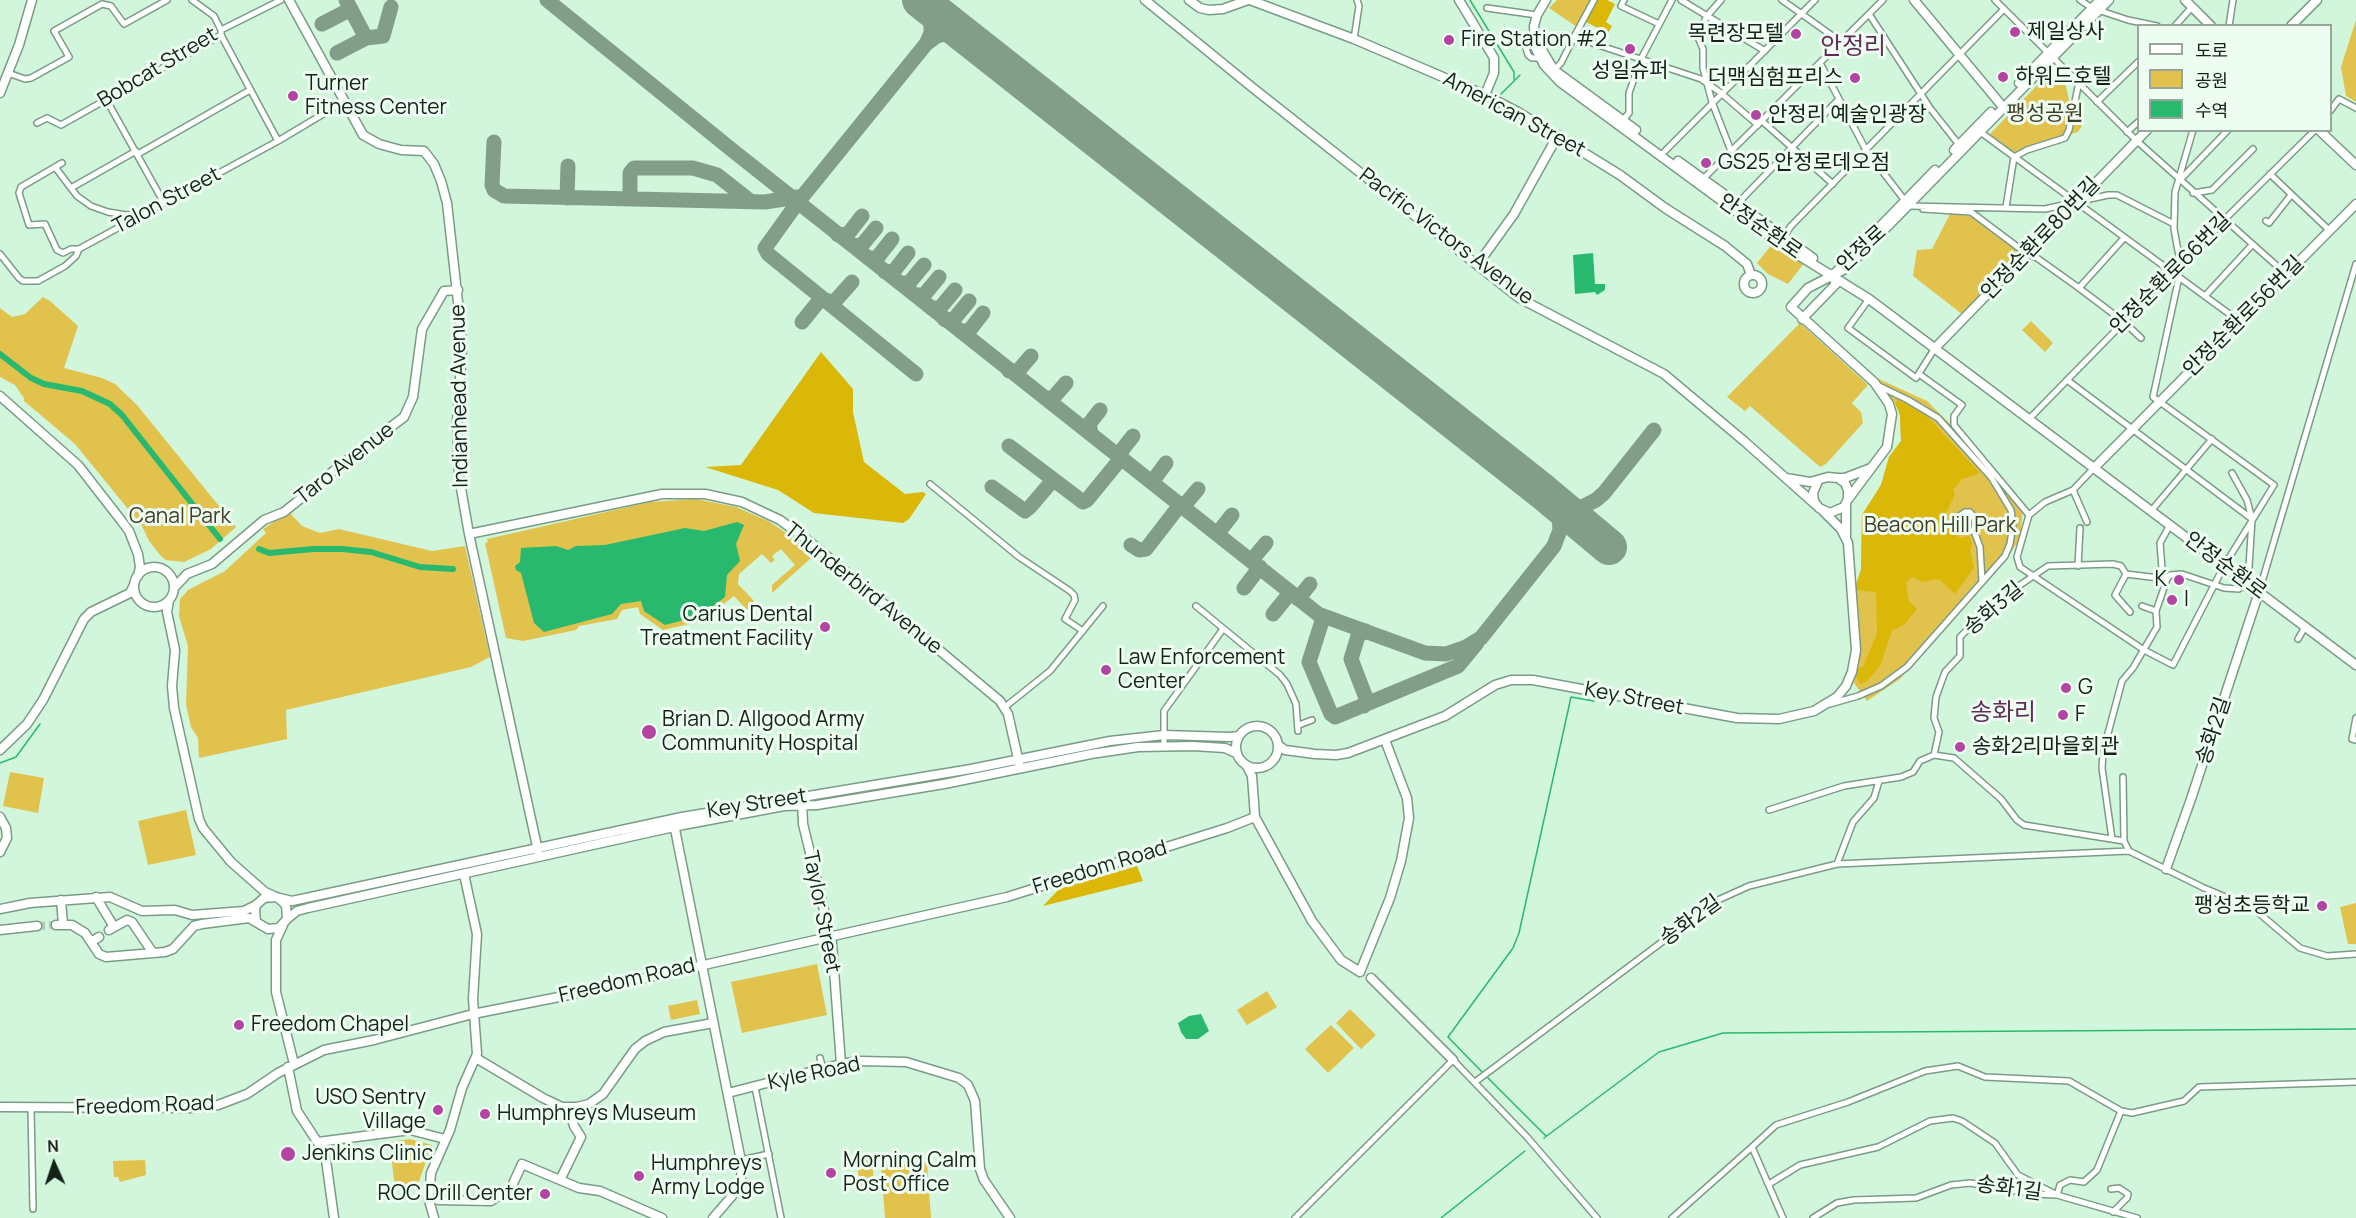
<!DOCTYPE html>
<meta charset="utf-8">
<style>
body{margin:0}
#map{position:relative;width:2356px;height:1218px;overflow:hidden;background:#d1f6dc;font-family:Manrope,"Noto Sans KR",sans-serif}
canvas{display:block}
.legend{position:absolute;left:2137px;top:24px;width:195px;height:108px;box-sizing:border-box;background:#eefdf2;border:2px solid #97a59b;margin:0;padding:8px 10px;list-style:none;font-size:18px;color:#142218}
.legend li{display:flex;align-items:center;gap:12px;height:30px}
.legend b{width:30px;border:2px solid #97a59b}
.north{position:absolute;left:24px;top:1134px;width:60px;height:60px;-webkit-text-stroke:4px #eefdf2;paint-order:stroke;rotate:357deg;font-size:16px;font-weight:700;line-height:24px;text-align:center;color:#142218}
.north::after{content:'';display:block;margin:auto;width:21px;height:27px;background:#142218;clip-path:polygon(50% 0,100% 100%,50% 72%,0 100%)}
</style>
<div id="map">
<canvas width="2356" height="1218"></canvas>
<ul class="legend">
<li><b style="height:8px;background:#fff"></b>도로</li>
<li><b style="height:16px;background:#e0c24d"></b>공원</li>
<li><b style="height:16px;background:#29b96e"></b>수역</li>
</ul>
<div class="north">N</div>
</div>
<script>
const c = document.querySelector('canvas').getContext('2d');
c.lineJoin = 'round';
function paint(path, color) {
  c.fillStyle = color;
  c.fill(path, 'evenodd');
}
function poly(rows) {
  const path = new Path2D();
  for (const r of rows) {
    if (r.length === 3) {
      path.moveTo(r[0] + r[2], r[1]);
      path.arc(r[0], r[1], r[2], 0, 2 * Math.PI);
      continue;
    }
    path.moveTo(r[0], r[1]);
    for (let i = 2; i < r.length; i += 2) path.lineTo(r[i], r[i + 1]);
  }
  return path;
}
function trace(path, color, width, dash) {
  c.strokeStyle = color;
  c.lineWidth = width;
  c.lineCap = dash ? 'butt' : 'round';
  c.setLineDash(dash || []);
  c.stroke(path);
}
function label(font, color, halo, rows, align = 'center') {
  c.font = font + ' Manrope,"Noto Sans KR",sans-serif';
  c.lineWidth = 6;
  c.setLineDash([]);
  c.textBaseline = 'middle';
  c.strokeStyle = halo;
  c.fillStyle = color;
  for (const [text, x, y, turn = 0] of rows) {
    c.save();
    c.translate(x, y);
    c.rotate((+turn || 0) * Math.PI / 180);
    c.textAlign = isNaN(turn) ? turn : align;
    if (halo) c.strokeText(text, 0, 0);
    c.fillText(text, 0, 0);
    c.restore();
  }
}
paint(poly([
 [1557,0,1592,0,1577,27,1549,8],
 [2356,20,2356,102,2346,96,2341,67],
 [2056,68,2064,78,2074,121,2082,126,2078,132,2011,153,1989,135,2045,77],
 [1950,214,1971,216,2021,251,2021,256,1962,314,1913,276,1917,250,1932,249],
 [1773,243,1805,262,1788,284,1768,274,1757,263],
 [43,297,50,301,78,326,64,368,102,378,115,384,137,405,236,527,211,549,184,562,166,560,161,556,149,541,142,526,75,444,24,401,24,398,15,385,0,377,0,308,12,317,25,314],
 [2031,321,2053,343,2045,352,2022,330],
 [1800,323,1868,385,1852,403,1861,412,1863,423,1826,464,1820,467,1750,406,1745,411,1727,397],
 [1870,375,1927,401,1952,426,2023,509,2020,539,2002,565,1900,679,1867,701,1854,683,1858,656,1854,590,1861,570,1862,515,1881,485,1889,457,1901,441,1900,415,1895,403],
 [696,499,736,507,768,521,785,532,810,553,810,559,772,593,772,585,795,565,781,549,772,556,775,560,771,563,762,554,739,574,738,584,754,601,747,610,734,596,702,621,663,630,640,614,638,607,622,610,617,619,579,626,576,630,523,641,506,638,485,543,488,542,487,539,650,502],
 [289,512,302,526,320,533,339,529,432,551,465,546,490,657,471,667,286,710,287,739,199,758,198,738,191,727,186,705,188,646,179,616,180,599,188,590,225,571,266,533,263,529],
 [10,772,44,778,38,813,3,806],
 [186,810,196,855,148,865,138,821],
 [2356,903,2356,944,2348,944,2340,907],
 [817,964,827,1015,742,1033,731,982],
 [1267,991,1277,1007,1247,1025,1237,1010],
 [697,1000,700,1014,671,1020,668,1006],
 [1350,1009,1376,1035,1361,1049,1336,1023],
 [1331,1025,1354,1048,1328,1073,1305,1049],
 [410,1139,432,1145,418,1184,402,1185,394,1181,390,1142],
 [872,1158,874,1184,859,1185,857,1159],
 [145,1160,146,1175,120,1182,118,1177,114,1177,113,1161],
 [927,1162,931,1218,885,1218,881,1165]
]), '#e0c24d');
paint(poly([
 [1598,0,1607,0,1615,4,1606,22,1612,26,1608,33,1586,22],
 [821,352,853,389,853,412,864,462,905,494,923,492,926,494,909,519,903,523,814,513,778,490,705,467,741,465],
 [1898,400,1924,413,1980,473,1962,479,1953,490,1955,495,1945,515,1951,530,1960,538,1969,536,1972,544,1970,551,1974,568,1955,594,1939,579,1921,582,1913,577,1906,582,1909,601,1917,609,1905,624,1892,631,1880,666,1867,681,1860,684,1855,674,1857,668,1863,667,1877,633,1876,592,1854,590,1861,570,1862,515,1881,485,1889,457,1901,441,1900,415,1895,403],
 [1137,866,1143,881,1043,906,1059,889]
]), '#dbb708');
paint(poly([
 [1593,253,1595,284,1605,284,1605,290,1597,295,1595,292,1575,294,1573,255],
 [737,522,744,525,736,544,740,561,727,575,725,597,700,616,665,625,644,611,641,601,621,604,612,614,544,632,534,623,521,573,516,570,515,566,520,562,521,548,556,546,568,550,576,546,605,545,685,528,704,531],
 [1201,1014,1209,1031,1198,1039,1186,1039,1181,1032,1178,1023,1189,1016]
]), '#29b96e');
trace(poly([
 [1470,0,1514,72,1514,79],
 [1501,94,1520,75],
 [0,763,16,757,40,724],
 [1482,1072,1448,1037,1513,948,1519,933,1571,697,1594,701,1595,698],
 [1486,1076,1546,1136],
 [1544,1138,1659,1052,1723,1033,2356,1029],
 [1441,1218,1525,1151]
]), '#29b96e', 1.5);
trace(poly([
 [0,354,31,378,44,384,82,391,110,404,122,415,220,539],
 [259,549,269,553,313,549,342,549,371,552,420,567,453,569]
]), '#29b96e', 6);
trace(poly([
 [346,0,366,38,383,36,391,7],
 [547,0,732,150,1318,614,1425,653,1446,654,1466,647,1481,638,1554,546,1560,530,1559,515,1542,491],
 [919,0,928,12,931,22,931,33,926,44,937,36,945,34,957,35,972,41],
 [322,24,351,9],
 [337,53,366,38],
 [494,142,492,185,494,190,504,196,765,202,797,197],
 [567,198,568,166],
 [630,199,630,173,634,168,693,168,717,175,750,201],
 [838,235,848,234,862,216],
 [853,246,862,245,876,228],
 [868,258,877,258,892,239],
 [885,272,894,271,908,253],
 [900,283,909,283,924,265],
 [915,295,924,295,939,277],
 [826,300,832,302,836,300,852,282],
 [931,308,940,308,955,290],
 [945,320,954,319,969,301],
 [802,322,819,301,827,301],
 [960,331,969,331,983,313],
 [1009,371,1018,371,1031,356],
 [916,374,768,254,765,248,798,202,926,44],
 [1045,398,1053,398,1066,383],
 [1091,433,1089,424,1100,410],
 [1009,446,1083,502,1087,500,1118,462,1124,460],
 [1118,455,1133,436],
 [1152,482,1166,463],
 [992,487,1025,511,1030,507,1053,480],
 [1550,497,1562,504,1573,507,1582,507,1596,500,1604,493,1654,430],
 [1183,507,1198,489],
 [1217,534,1232,515],
 [1131,545,1139,550,1146,549,1180,505],
 [1251,561,1266,543],
 [1244,588,1260,567],
 [1298,599,1310,584],
 [1273,614,1290,593],
 [1328,618,1322,621,1309,662,1331,714,1335,717,1458,666,1477,643],
 [1364,706,1366,698,1351,659,1358,636,1366,631]
]), '#829e8a', 15);
trace(poly([
 [920,0,1542,491,1609,547]
]), '#829e8a', 36);
trace(poly([
 [37,926,56,925]
]), '#abccb5', 8, [8, 4]);
const street = poly([
 [192,0,214,16,221,30],
 [1624,0,1621,6,1659,24],
 [1681,0,1765,51],
 [1721,0,1707,16,1697,35,1703,49,1703,68,1712,102,1731,151],
 [1782,0,1841,42],
 [1995,0,2137,141,2286,274],
 [2080,0,2092,8,2128,20,2157,26],
 [1487,8,1537,15],
 [1869,14,1930,108,1960,146],
 [2175,26,2192,7],
 [2229,26,2233,0],
 [221,35,278,141],
 [1523,37,1528,55,1532,58,1539,58],
 [1574,37,1594,0],
 [1354,39,1359,6,1357,0],
 [1820,63,1866,150,1909,206,2045,209,2108,195,2117,195,2174,224],
 [1552,72,1561,63,1574,37,1701,79,1721,93,1758,125],
 [8,73,25,79,31,78,69,57,54,31,102,4,111,6,124,24,167,0],
 [106,99,164,203],
 [2097,102,2138,62],
 [2330,111,2339,99,2356,108],
 [1622,121,1629,113,1629,93,1641,59,1672,0],
 [1762,121,1833,184],
 [37,123,47,118,61,125,221,35,221,30,281,0],
 [1979,131,2239,321],
 [2127,132,2138,122],
 [138,154,250,90],
 [1661,155,1815,0],
 [62,163,21,187,19,193,29,225,45,224,57,250,63,253,71,249,79,249],
 [55,167,77,196,91,206,108,212,126,215,140,214],
 [2270,174,2329,230],
 [2180,180,2228,130],
 [1701,181,1883,0],
 [71,188,136,151],
 [2193,193,2212,190,2253,149],
 [1737,204,1838,100],
 [2006,207,2014,157,2027,150,2065,138,2069,130,2079,82],
 [1923,209,1971,212,2027,254,2037,258,2079,288,2124,322,2141,338],
 [2266,221,2269,223,2291,195],
 [1783,238,1791,226,2004,9],
 [0,254,19,278,23,281,38,281,65,266,76,256,79,249,278,141,345,101],
 [2181,267,2174,229,2175,192,2193,130],
 [2079,288,2124,238],
 [2205,296,2252,245],
 [1869,299,1848,328,1916,378,1935,348],
 [1919,374,1962,405,1954,416,1954,425,2029,515],
 [2067,380,2252,519],
 [2029,419,2166,279,2178,271,2224,220,2315,130],
 [930,484,1019,557,1070,591,1074,595,1075,600,1065,619,1083,631],
 [2073,490,2045,502,2029,515,2017,557,2020,567,2144,650,2173,665,2224,566,2274,485,2153,397,2179,277],
 [2151,511,2212,439],
 [1965,512,1970,512,1973,516,1975,522,1974,531,1969,531,1960,525,1959,516,1965,512],
 [2087,522,2073,490,2094,468],
 [1974,531,1980,547,1982,581],
 [2078,566,2080,528],
 [2126,574,2115,595,2130,612],
 [2259,592,2356,264],
 [1196,606,1280,675,1287,684,1296,704,1298,731],
 [2142,606,2156,611],
 [2298,639,2305,627],
 [1830,704,1858,696,1881,686,1907,667,2005,556,2010,544,2013,524,2011,510,1991,477,1938,418,1908,400,1879,386],
 [1005,707,1050,671,1103,606],
 [2356,718,2352,739,2356,740],
 [1299,725,1312,720],
 [1164,746,1164,711,1223,629],
 [1934,755,1939,732,1934,718,1936,697,1945,672,1960,656,1960,637,1995,602,2048,566,2113,564,2121,566,2126,574,2167,579,2170,575,2182,574,2224,588,2239,589,2248,583,2252,519,2247,500,2232,473],
 [2123,777,2124,841],
 [1769,810,1844,786,1901,777,1913,772,1920,761,1934,755,1954,758,2001,799,2017,820,2024,825,2124,841,2129,851],
 [2112,839,2102,768,2103,752,2122,681,2133,668,2157,627,2156,611,2167,579,2162,569,2160,543,2170,525],
 [1837,864,1853,822,1874,798,1879,781],
 [820,1058,823,1069],
 [1475,1082,1718,900,1749,886,1837,864,2129,851,2204,888,2254,909,2300,948,2327,956,2356,954],
 [755,1087,781,1218],
 [31,1109,33,1209],
 [1752,1147,1776,1125,1848,1102,1925,1071,1958,1066,1985,1077,2069,1081,2121,1111,2132,1113,2184,1101,2199,1087,2356,1082],
 [741,1160,769,1154],
 [1769,1184,1800,1165,1878,1147,1930,1121,1953,1118,1962,1121,1995,1143,2018,1175,2057,1195,2060,1185,2070,1180,2084,1182,2097,1170,2121,1111],
 [2111,1189,2119,1188,2128,1194,2127,1198,2113,1212],
 [1295,1218,1453,1060,1527,1137,1597,1218],
 [1672,1218,1752,1147,1783,1218],
 [1813,1218,1837,1203,1854,1200,1916,1198,1951,1185,1970,1183,2034,1194,2057,1195,2137,1218]
]);
const secondary = poly([
 [289,0,363,135,379,144,401,150,424,151,434,164,441,181,447,203,461,329,462,350,457,421,459,477,469,534,538,851],
 [1145,0,1253,88,1519,298,1664,374,1744,441,1816,505],
 [1189,0,1200,8,1209,10,1223,9,1248,0],
 [1250,0,1354,39,1485,95,1518,112,1620,175,1665,208,1725,246,1747,264,1751,275],
 [1459,0,1494,58,1494,73,1485,95],
 [1546,0,1537,15,1534,26,1535,47,1544,65,1560,82,1779,243,1869,299,2356,665],
 [1914,0,2003,107],
 [2185,0,2211,26],
 [2291,26,2317,0],
 [1540,35,1542,50,1554,70,1636,130],
 [2019,83,2100,0],
 [0,93,19,45,32,0],
 [2319,130,2356,165],
 [1954,150,1991,112],
 [1678,161,1813,258],
 [1478,264,1514,214,1558,135],
 [1835,273,1935,170],
 [1753,284,9],
 [1802,319,1836,284,1832,274],
 [1935,348,2147,130],
 [1875,383,1791,307,1808,288,1847,268,2109,0],
 [0,396,78,465,120,519,129,531,138,554,140,567,138,576],
 [2094,468,2356,204],
 [1786,478,1810,482,1828,477,1838,478,1845,483,1848,490,1848,499,1844,507,1830,513,1819,508,1814,501,1813,493,1818,481],
 [1838,478,1845,478,1871,468],
 [1849,498,1887,447,1892,414,1889,404,1874,382],
 [469,534,662,494,705,494,742,502,780,520,810,542,1000,701,1008,714,1019,763],
 [1846,536,1846,504],
 [154,587,20],
 [174,588,187,574,212,564,264,520,284,512,294,504,337,468,404,417,413,397,422,329,444,291,458,290],
 [169,600,167,612,175,650,172,686,174,708,199,819,203,828,231,862,265,892,274,896],
 [1257,747,21],
 [1278,745,1285,750,1315,754,1336,755,1348,753,1445,716,1495,685,1511,680,1533,680,1737,718,1779,719,1814,711,1837,697,1846,686,1852,672,1856,650,1848,543,1841,529,1823,511],
 [0,750,27,724,43,700,84,619,91,612,130,593,134,585],
 [1247,766,1252,776,1255,817,1312,921,1341,960,1360,972,1390,898,1401,861,1409,818,1407,798,1385,740],
 [802,801,803,824,832,943,841,1064],
 [0,817,6,828,7,838,0,852],
 [674,824,742,1166,741,1179,732,1196,713,1218],
 [2166,869,2191,799,2259,592],
 [96,897,114,927],
 [280,898,292,901,334,892,682,817,971,769,1110,741,1164,735,1230,737,1239,736],
 [61,900,63,924],
 [0,909,30,903,110,897,142,911,175,910,192,915,244,911,256,905],
 [287,919,297,911,308,908,683,825,784,806,817,805,944,784,1091,754,1138,747,1193,746,1225,748,1236,753],
 [56,925,72,925,85,933,99,954,106,957,165,952,173,949,194,926,202,924,249,918,268,929,279,928,287,919,286,905,277,897,264,898,256,905,255,910,256,921],
 [283,925,276,940,276,992,294,1064],
 [0,930,37,926],
 [109,930,127,920,132,922,153,953],
 [91,942,99,937],
 [1371,978,1453,1060],
 [476,1058,543,1098,562,1107,577,1107,589,1104,603,1094,635,1049,645,1041,664,1032,713,1023],
 [288,1067,297,1111,322,1149,326,1160,334,1218],
 [728,1093,841,1064,860,1061,906,1062,959,1078,968,1085,975,1101,980,1169,984,1180,1010,1218],
 [0,1107,190,1108,218,1105,247,1094,278,1073,324,1050,374,1040,473,1014,579,993,1007,897,1227,828,1255,817],
 [318,1142,410,1130,445,1139],
 [560,1180,581,1137,574,1126,569,1108],
 [438,1200,491,1201,511,1188,522,1164,579,1188,600,1191,662,1218],
 [434,1218,429,1200,431,1173,450,1130,462,1088,477,1054,473,999,477,934,464,874]
]);
trace(street, '#7a9c85', 8);
trace(secondary, '#7a9c85', 11);
trace(street, '#fff', 5);
trace(secondary, '#fff', 8);
for (const [x, y, r, color] of [
 [2015,32,6,"#b344a1"],
 [1796,34,6,"#b344a1"],
 [1449,40,6,"#b344a1"],
 [1630,49,6,"#b344a1"],
 [2003,77,6,"#b344a1"],
 [1855,78,6,"#b344a1"],
 [293,96,6,"#b344a1"],
 [1756,115,6,"#b344a1"],
 [1706,163,6,"#b344a1"],
 [2179,580,6,"#b344a1"],
 [2172,600,6,"#b344a1"],
 [825,627,6,"#b344a1"],
 [1106,670,6,"#b344a1"],
 [2066,688,6,"#b344a1"],
 [2063,715,6,"#b344a1"],
 [649,732,8,"#b344a1"],
 [1960,747,6,"#b344a1"],
 [2322,906,6,"#b344a1"],
 [239,1025,6,"#b344a1"],
 [438,1110,6,"#b344a1"],
 [485,1114,6,"#b344a1"],
 [288,1154,8,"#b344a1"],
 [831,1173,6,"#b344a1"],
 [639,1176,6,"#b344a1"],
 [545,1194,6,"#b344a1"]
]) {
  const dot = new Path2D();
  dot.arc(x, y, r, 0, 2 * Math.PI);
  c.fillStyle = color;
  c.fill(dot);
  trace(dot, '#eefdf2', 2);
}
label('21px', '#142218', '#eefdf2', [
 ["제일상사",2027,32],
 ["목련장모텔",1784,34,"right"],
 ["Fire Station #2",1461,40],
 ["성일슈퍼",1630,71,"center"],
 ["하워드호텔",2015,77],
 ["더맥심험프리스",1843,78,"right"],
 ["Turner",305,84],
 ["Fitness Center",305,108],
 ["안정리 예술인광장",1768,115],
 ["GS25 안정로데오점",1718,163],
 ["K",2167,580,"right"],
 ["I",2184,600],
 ["Carius Dental",813,615,"right"],
 ["Treatment Facility",813,639,"right"],
 ["Law Enforcement",1118,658],
 ["Center",1118,682],
 ["G",2078,688],
 ["F",2075,715],
 ["Brian D. Allgood Army",662,720],
 ["Community Hospital",662,744],
 ["송화2리마을회관",1972,747],
 ["팽성초등학교",2310,906,"right"],
 ["Freedom Chapel",251,1025],
 ["USO Sentry",426,1098,"right"],
 ["Village",426,1122,"right"],
 ["Humphreys Museum",497,1114],
 ["Jenkins Clinic",302,1154],
 ["Morning Calm",843,1161],
 ["Post Office",843,1185],
 ["Humphreys",651,1164],
 ["Army Lodge",651,1188],
 ["ROC Drill Center",533,1194,"right"]
], 'left');
label('21px', '#142218', '#eefdf2', [
 ["Bobcat Street",158,68,-31],
 ["American Street",1514,115,28],
 ["Talon Street",167,201,-28],
 ["안정순환로",1760,227,35],
 ["Pacific Victors Avenue",1446,237,37],
 ["안정순환로80번길",2041,239,-46],
 ["안정로",1862,249,-42],
 ["안정순환로66번길",2171,274,-45],
 ["안정순환로56번길",2244,317,-45],
 ["Indianhead Avenue",460,396,-91],
 ["Taro Avenue",345,464,-38],
 ["안정순환로",2225,566,37],
 ["Thunderbird Avenue",863,589,39],
 ["송화3길",1994,609,-40],
 ["Key Street",1634,699,11],
 ["송화2길",2214,731,-72],
 ["Key Street",757,804,-9],
 ["Freedom Road",1100,868,-17],
 ["Taylor Street",821,912,79],
 ["송화2길",1691,921,-36],
 ["Freedom Road",627,981,-13],
 ["Kyle Road",814,1074,-12],
 ["Freedom Road",145,1106,-2],
 ["송화1길",2009,1189,8]
]);
label('21px', '#433c25', '#eefdf2', [
 ["팽성공원",2045,114],
 ["Canal Park",180,517],
 ["Beacon Hill Park",1940,526]
]);
label('24px', '#622b58', '#eefdf2', [
 ["안정리",1853,47],
 ["송화리",2003,713]
]);
</script>
